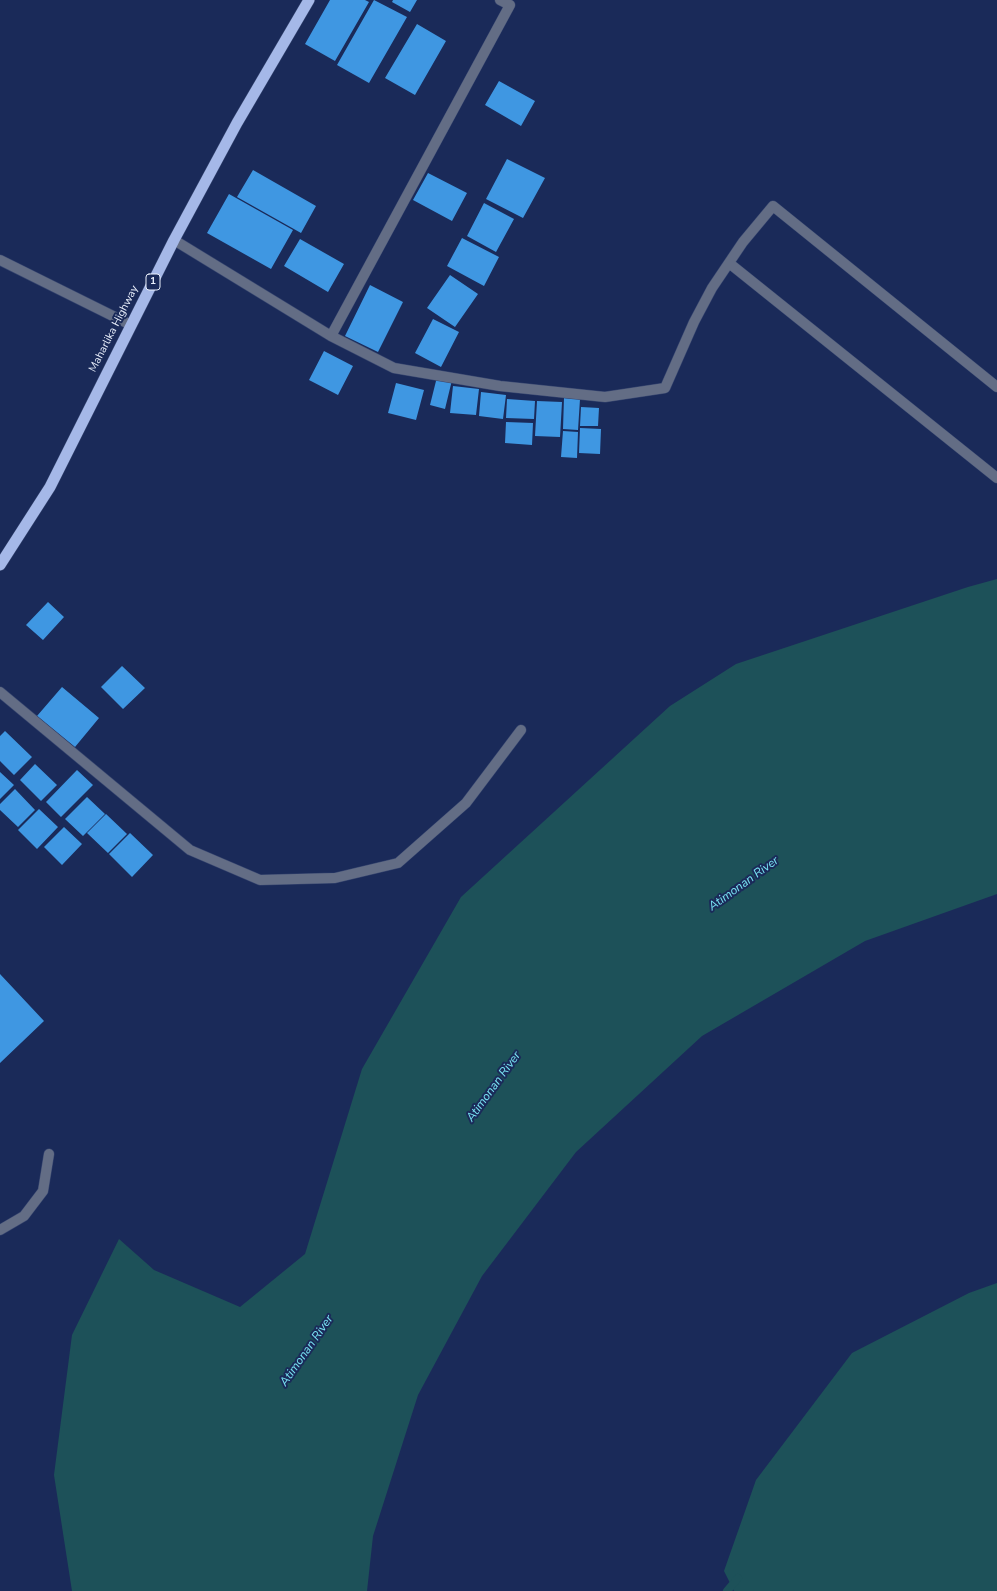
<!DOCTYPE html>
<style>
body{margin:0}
canvas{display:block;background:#1a2a59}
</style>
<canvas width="997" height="1591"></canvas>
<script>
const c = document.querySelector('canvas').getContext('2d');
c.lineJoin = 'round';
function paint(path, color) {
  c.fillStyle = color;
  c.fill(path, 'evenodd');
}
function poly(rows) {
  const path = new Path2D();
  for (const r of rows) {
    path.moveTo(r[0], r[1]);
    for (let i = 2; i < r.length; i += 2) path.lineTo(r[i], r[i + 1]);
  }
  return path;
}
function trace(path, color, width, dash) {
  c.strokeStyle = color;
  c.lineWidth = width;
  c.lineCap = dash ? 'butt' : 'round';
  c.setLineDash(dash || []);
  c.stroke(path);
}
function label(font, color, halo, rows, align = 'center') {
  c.font = font + ' "Nunito Sans",sans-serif';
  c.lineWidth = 4;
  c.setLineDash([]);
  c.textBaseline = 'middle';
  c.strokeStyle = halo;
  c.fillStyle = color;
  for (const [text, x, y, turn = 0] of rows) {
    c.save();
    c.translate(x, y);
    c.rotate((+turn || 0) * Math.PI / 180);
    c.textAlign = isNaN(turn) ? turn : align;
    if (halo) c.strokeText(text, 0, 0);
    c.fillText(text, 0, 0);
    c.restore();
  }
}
paint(poly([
 [997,579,997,894,865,941,702,1036,576,1152,482,1276,418,1395,373,1536,367,1591,72,1591,54,1475,72,1335,119,1239,154,1270,240,1307,305,1254,362,1069,461,897,670,706,736,664,968,587],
 [997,1283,997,1591,734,1591,724,1571,756,1480,852,1353,969,1293]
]), '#1d5159');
trace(poly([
 [727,1591,738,1578]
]), '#1d5159', 8);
paint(poly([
 [330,0,365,0,369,2,335,61,305,44],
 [374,0,407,17,369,83,337,65],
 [393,0,417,0,410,12,392,2],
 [417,24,446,41,415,95,385,78],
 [499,81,535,101,521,126,485,105],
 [507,159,545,178,523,218,486,199],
 [253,170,316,206,301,233,237,197],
 [428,173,467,193,452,221,413,200],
 [229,194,293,230,271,269,207,233],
 [484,203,514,219,496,252,467,236],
 [462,238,499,257,484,286,447,266],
 [300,239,344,264,328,292,284,266],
 [450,275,478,294,455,327,427,308],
 [370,285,403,302,378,352,345,336],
 [433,319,459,332,441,367,415,353],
 [324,351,353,366,338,395,309,380],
 [437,377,452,380,445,409,430,405],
 [396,383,424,390,416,420,388,413],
 [453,386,479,389,476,415,450,413],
 [481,392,506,395,503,419,479,416],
 [564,398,580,399,578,430,563,429],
 [507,399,535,401,534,419,506,418],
 [537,401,562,402,560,437,535,436],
 [581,407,599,408,598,426,580,426],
 [506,422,533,423,532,445,505,443],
 [580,428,601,429,600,454,579,453],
 [563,431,578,432,577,458,561,457],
 [48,602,64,617,43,640,26,625],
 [122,666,145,688,123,709,101,687],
 [62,687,99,718,75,747,37,716],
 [5,731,32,757,14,775,0,761,0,736],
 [35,764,57,785,41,801,20,780],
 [77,770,93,785,61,817,46,802],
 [0,772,14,785,0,799],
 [15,789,35,810,18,827,0,810,0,804],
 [87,797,105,814,83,836,65,819],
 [39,809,58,827,37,849,18,830],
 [106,814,127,834,108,853,87,833],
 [64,827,82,844,62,865,44,847],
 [130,833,153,855,132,877,109,854],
 [0,974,44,1021,0,1063]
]), '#3f97e2');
const service = poly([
 [0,692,190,850,260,880,335,878,398,863,466,803,521,730]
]);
const minor = poly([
 [174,240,331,336,394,368,500,386,605,397,665,388,694,322,712,288,743,242,773,206,997,387],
 [0,260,131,325],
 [729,263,997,478],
 [331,336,510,5,500,0],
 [0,1230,24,1216,43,1191,49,1154]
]);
const trunk = poly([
 [0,565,50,487,174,240,237,123,309,0]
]);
trace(service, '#374670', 11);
trace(minor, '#374670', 11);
trace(trunk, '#374670', 12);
trace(service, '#636d85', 10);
trace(minor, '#636d85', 10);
trace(trunk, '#a5b8e8', 11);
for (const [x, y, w] of [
 [153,282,14]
]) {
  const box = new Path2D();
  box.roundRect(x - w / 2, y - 8, w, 16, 3);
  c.fillStyle = '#1a2a59';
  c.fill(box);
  trace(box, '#ebf1fd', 1);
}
label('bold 10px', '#ebf1fd', null, [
 ["1",153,282]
]);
label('11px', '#ebf1fd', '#1a2a59', [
 ["Maharlika Highway",114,329,-63]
]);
label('italic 12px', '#79e5f4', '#1a2a59', [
 ["Atimonan River",744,884,-36],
 ["Atimonan River",494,1087,-54],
 ["Atimonan River",307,1351,-55]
]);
</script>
